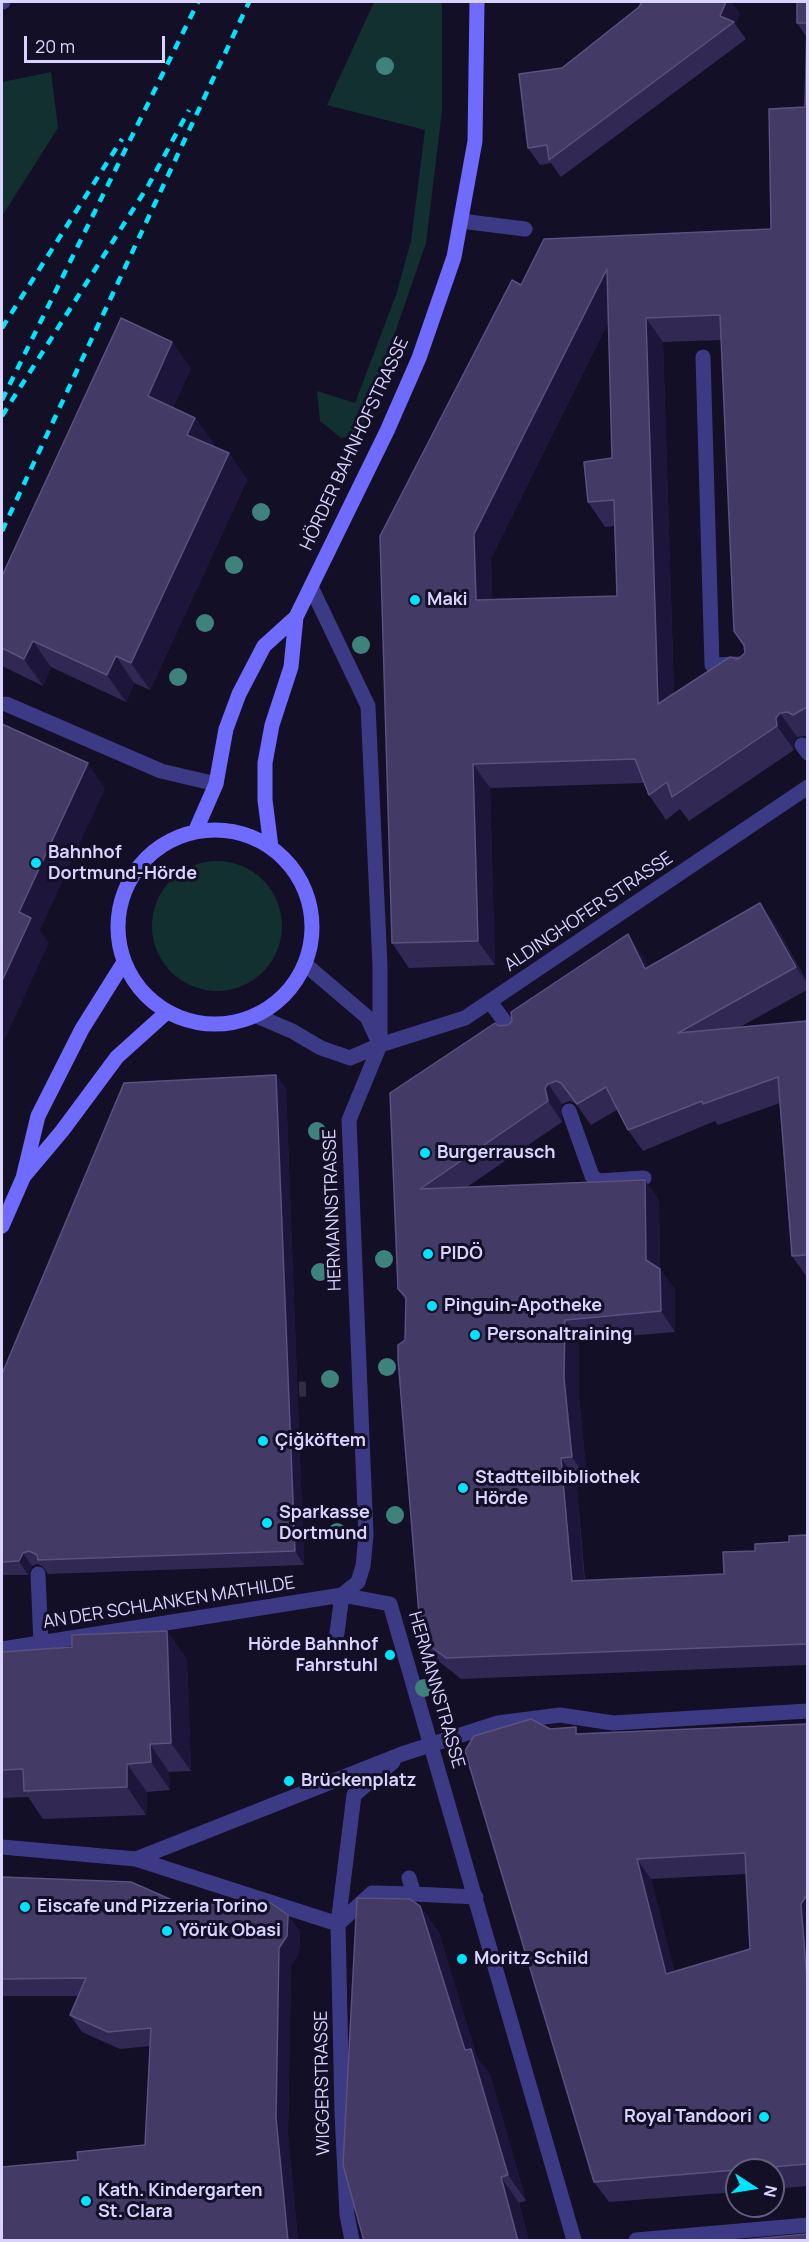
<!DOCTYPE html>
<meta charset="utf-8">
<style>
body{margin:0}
#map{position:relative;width:809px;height:2242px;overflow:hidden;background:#130f26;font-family:Manrope,sans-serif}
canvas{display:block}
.frame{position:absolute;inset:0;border:3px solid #d9d4ff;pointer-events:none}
.north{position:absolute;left:725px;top:2158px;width:60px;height:60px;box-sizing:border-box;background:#130f26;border:2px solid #625e7d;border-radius:50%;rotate:102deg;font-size:16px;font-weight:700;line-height:24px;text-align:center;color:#d9d4ff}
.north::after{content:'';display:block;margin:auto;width:21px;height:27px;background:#00e5ff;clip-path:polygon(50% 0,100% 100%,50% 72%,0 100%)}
.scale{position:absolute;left:24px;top:36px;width:141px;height:27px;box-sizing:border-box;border:3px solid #d9d4ff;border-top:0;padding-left:8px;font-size:18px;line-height:21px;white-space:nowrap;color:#d9d4ff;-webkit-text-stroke:4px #130f26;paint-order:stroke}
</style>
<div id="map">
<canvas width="809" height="2242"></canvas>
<div class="frame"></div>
<div class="north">N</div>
<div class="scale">20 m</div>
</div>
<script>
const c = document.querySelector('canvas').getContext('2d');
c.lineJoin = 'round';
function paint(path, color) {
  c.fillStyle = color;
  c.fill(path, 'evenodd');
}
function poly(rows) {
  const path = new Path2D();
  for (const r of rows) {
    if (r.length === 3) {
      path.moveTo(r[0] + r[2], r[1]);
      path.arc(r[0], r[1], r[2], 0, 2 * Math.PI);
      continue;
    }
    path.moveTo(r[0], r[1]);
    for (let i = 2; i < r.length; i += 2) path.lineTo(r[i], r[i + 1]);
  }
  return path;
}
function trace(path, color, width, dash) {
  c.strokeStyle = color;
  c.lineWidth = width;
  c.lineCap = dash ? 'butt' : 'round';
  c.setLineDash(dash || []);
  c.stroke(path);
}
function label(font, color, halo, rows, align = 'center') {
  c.font = font + ' Manrope,sans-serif';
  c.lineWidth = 6;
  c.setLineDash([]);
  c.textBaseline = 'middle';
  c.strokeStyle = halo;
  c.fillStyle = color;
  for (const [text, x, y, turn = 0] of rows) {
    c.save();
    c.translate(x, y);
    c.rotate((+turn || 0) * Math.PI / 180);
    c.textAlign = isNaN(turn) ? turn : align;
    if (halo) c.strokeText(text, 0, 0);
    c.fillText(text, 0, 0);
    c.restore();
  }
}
paint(poly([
 [374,2,442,2,442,111,426,243,360,434,341,438,320,421,317,391,355,403,396,295,411,241,425,130,327,105],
 [51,72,58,128,2,216,2,82],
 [217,926,65]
]), '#12302f');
trace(poly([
 [276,1390,306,1389]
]), '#312d47', 15, [15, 8]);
trace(poly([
 [461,221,525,229],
 [703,357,712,665,738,664],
 [311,587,368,706,380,966,380,1045],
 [6,704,161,771,216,784],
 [802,745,808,753],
 [490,1002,517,1038],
 [569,1111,592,1176,599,1181,644,1178],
 [38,1574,41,1644]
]), '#3d3a85', 15);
trace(poly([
 [2,2,3,2],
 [306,965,367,1017,380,1045],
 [257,1016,292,1031,321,1048,350,1058,380,1045,465,1018,808,787],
 [342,1595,358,1582,363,1566,366,1535,349,1120,380,1045],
 [337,1633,342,1595],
 [2,1649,342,1595,390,1604,574,2240],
 [2,1847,136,1859,338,1924],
 [136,1859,402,1754,498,1723,560,1715,613,1723,808,1711],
 [409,1878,414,1894,476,1897],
 [338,1924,372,1893,414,1894],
 [352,2240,347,2215,342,2113,338,1924,354,1795,393,1762],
 [636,2240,808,2225]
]), '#3d3a85', 15);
trace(poly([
 [215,927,97],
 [195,832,216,784,226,729,239,694,264,646,296,617],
 [271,847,265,800,265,763,272,725,291,667,296,617,387,431,419,358,454,257,475,141,477,2],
 [25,1175,62,1131,117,1057,167,1012],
 [2,1226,23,1178,38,1116,82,1029,124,962]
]), '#6f6bff', 15);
trace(poly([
 [2,328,122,139],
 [2,400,198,2],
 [2,416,148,186,189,110],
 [2,531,249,2]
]), '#00e5ff', 4.5, [9, 8]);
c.fillStyle = '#3d827b';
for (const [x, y] of [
 [385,66],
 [261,512],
 [234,565],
 [205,623],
 [361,645],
 [178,677],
 [317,1131],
 [384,1259],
 [320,1272],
 [387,1367],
 [330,1379],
 [395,1515],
 [337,1532],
 [424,1688]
]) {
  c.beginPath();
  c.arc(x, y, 9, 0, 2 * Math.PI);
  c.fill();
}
paint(poly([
 [642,2,731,2,740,14,735,24,746,39,561,177,551,163,540,165,528,148,562,68,639,7],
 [807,2,807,738,805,736,797,737,793,742,794,750,689,821,680,809,666,820,649,795,644,783,490,788,495,965,409,968,392,943,521,285,771,229,805,107,806,36,797,23],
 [608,323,612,458,588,502,605,527,614,526,617,596,492,599,491,558],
 [721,340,734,631,744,647,745,653,738,659,674,694,663,342],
 [191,368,173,408,195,418,214,444,213,446,229,453,247,480,150,690,134,683,126,702,51,667,43,686,2,666,2,576],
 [775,924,807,982,807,990,740,1027,807,1021,807,1277,792,1256,780,1103,718,1125,715,1121,643,1151,628,1130,617,1110,591,1125,576,1104,570,1101,562,1104,560,1109,562,1122,467,1187,645,1180,659,1201,660,1269,675,1290,675,1332,579,1340,579,1398,587,1478,576,1478,585,1580,724,1574,755,1551,789,1542,807,1535,807,1665,461,1679,436,1659,421,1639,405,1340,406,1301,398,1289,390,1093,499,1026,508,1025,642,955,648,967],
 [276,1075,286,1089,304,1565,48,1574,43,1567,38,1564,32,1566,28,1575,2,1575,2,1374],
 [187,1659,191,1771,169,1772,170,1790,147,1792,146,1815,43,1819,28,1797,2,1798,2,1663],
 [807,1724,807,2186,773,2189,773,2170,737,2170,737,2192,609,2202,594,2182,580,1734],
 [746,1874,750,1949,674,1971,651,1879],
 [2,1877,181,1904,288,1915,300,1932,299,1953,291,1965,288,2135,298,2241,2,2241,78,2160,145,2145,150,2046,120,2049,82,2032,70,2015,78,1996,2,1996],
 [420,1906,439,1933,477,2058,490,2075,526,2201,519,2203,529,2241,364,2241]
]), '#312854');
paint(poly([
 [726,2,731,2,740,14,735,24,734,22,720,16],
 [607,269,623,293,491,558,493,624,476,600,474,534],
 [646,318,663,342,675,728,658,704],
 [172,342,191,368,167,422,148,396],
 [195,418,214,444,205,461,187,435],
 [229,453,247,480,150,690,131,663],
 [33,641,51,667,43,686,24,659],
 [116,656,134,683,126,702,107,675],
 [780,713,797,737,793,742,794,750,777,726,776,718],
 [88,763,105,789,40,930,49,943,2,1045,2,981,19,912],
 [473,764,490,788,495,965,478,941],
 [760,903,775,924,807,984,796,967],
 [628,934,642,955,659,989,645,969],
 [276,1075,286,1089,304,1565,295,1551],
 [548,1084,562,1104,560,1109,562,1122,548,1101,545,1088],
 [645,1180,659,1201,660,1269,675,1290,675,1332,661,1311,646,1260],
 [565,1320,579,1340,579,1398,587,1478,572,1457,564,1378],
 [561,1458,576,1478,586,1601,572,1581],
 [23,1553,32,1566,28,1575,19,1561],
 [167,1631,187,1659,191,1771,171,1743],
 [150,1744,169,1772,170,1790,151,1762],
 [127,1764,147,1792,146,1815,127,1787],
 [637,1859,651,1879,680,1994,666,1974],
 [807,1895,807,1981,801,1904],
 [420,1906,439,1933,477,2058,490,2075,526,2201,508,2175,465,2050],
 [288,1915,300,1932,299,1953,291,1965,288,2135,298,2241,288,2241,276,2118,279,1948],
 [501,2177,519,2203,529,2241,518,2241]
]), '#1d163a');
const building = poly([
 [642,2,726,2,720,16,734,22,549,160,547,145,528,148,519,74,562,68,639,7,642,2],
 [797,2,807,2,807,707,793,715,788,712,780,713,776,718,777,726,672,797,667,782,649,795,635,759,473,764,478,941,392,943,380,536,512,280,521,285,544,239,771,229,769,109,805,107,807,23,797,23,797,2],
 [607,269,612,458,584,462,588,502,614,500,617,596,476,600,474,534,607,269],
 [720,315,734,631,744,645,745,653,738,659,730,657,658,704,646,318,720,315],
 [121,318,172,342,148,396,195,418,187,435,229,453,131,663,116,656,107,675,33,641,24,659,2,648,2,576,121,318],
 [2,724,88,763,19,912,31,918,2,981,2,724],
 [760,903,796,967,678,1033,807,1021,807,1255,792,1256,778,1077,703,1104,702,1101,628,1130,606,1087,577,1104,561,1083,556,1081,548,1084,545,1088,548,1101,420,1189,645,1180,646,1260,660,1269,661,1311,565,1320,564,1378,572,1457,561,1458,572,1581,724,1574,723,1552,755,1551,755,1544,789,1542,789,1536,807,1535,807,1644,446,1658,421,1639,398,1359,398,1345,405,1340,406,1297,398,1289,390,1093,495,1023,499,1026,508,1025,512,1021,511,1012,628,934,645,969,760,903],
 [276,1075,295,1551,38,1560,37,1555,29,1551,23,1553,19,1561,2,1562,2,1374,124,1083,276,1075],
 [167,1631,171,1743,150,1744,151,1762,127,1764,127,1787,24,1791,23,1769,2,1770,2,1652,72,1647,72,1635,167,1631],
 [531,1719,550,1729,576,1727,576,1734,807,1724,807,1895,801,1904,807,1981,807,2164,594,2182,465,1751,474,1736,531,1719],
 [745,1853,750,1949,666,1974,637,1859,745,1853],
 [2,1877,131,1882,181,1904,271,1903,288,1915,287,1936,279,1948,276,2118,288,2241,2,2241,2,2167,78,2160,77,2152,145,2145,151,2028,108,2032,70,2015,86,1978,2,1979,2,1877],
 [357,1898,410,1899,420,1906,465,2050,471,2049,508,2175,501,2177,518,2241,364,2241,343,2165,357,1898],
 [807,2234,807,2241,732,2241,807,2234]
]);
paint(building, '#433a66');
trace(building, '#5a527e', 1.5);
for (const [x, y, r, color] of [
 [415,600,6,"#00e5ff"],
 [36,863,6,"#00e5ff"],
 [425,1153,6,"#00e5ff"],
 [428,1254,6,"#00e5ff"],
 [432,1306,6,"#00e5ff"],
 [475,1335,6,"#00e5ff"],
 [263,1441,6,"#00e5ff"],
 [463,1488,6,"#00e5ff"],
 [267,1523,6,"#00e5ff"],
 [390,1655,6,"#00e5ff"],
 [289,1781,6,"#00e5ff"],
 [25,1907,6,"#00e5ff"],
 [167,1931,6,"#00e5ff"],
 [462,1959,6,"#00e5ff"],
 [764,2117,6,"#00e5ff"],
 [86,2201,6,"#00e5ff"]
]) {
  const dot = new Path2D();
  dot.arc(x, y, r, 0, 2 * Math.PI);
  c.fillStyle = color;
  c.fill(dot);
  trace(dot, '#130f26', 2);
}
label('18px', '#d9d4ff', '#130f26', [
 ["HÖRDER BAHNHOFSTRASSE",355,444,-65],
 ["ALDINGHOFER STRASSE",589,912,-34],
 ["HERMANNSTRASSE",333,1210,-92],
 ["AN DER SCHLANKEN MATHILDE",169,1603,-9],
 ["HERMANNSTRASSE",436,1690,74],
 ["WIGGERSTRASSE",323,2083,-91]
]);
label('bold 18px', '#d9d4ff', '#130f26', [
 ["Maki",427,600],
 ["Bahnhof",48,853],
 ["Dortmund-Hörde",48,874],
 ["Burgerrausch",437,1153],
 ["PIDÖ",440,1254],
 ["Pinguin-Apotheke",444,1306],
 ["Personaltraining",487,1335],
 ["Çiğköftem",275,1441],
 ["Stadtteilbibliothek",475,1478],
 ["Hörde",475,1499],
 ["Sparkasse",279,1513],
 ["Dortmund",279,1534],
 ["Hörde Bahnhof",378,1645,"right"],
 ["Fahrstuhl",378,1666,"right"],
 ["Brückenplatz",301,1781],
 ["Eiscafe und Pizzeria Torino",37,1907],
 ["Yörük Obasi",179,1931],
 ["Moritz Schild",474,1959],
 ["Royal Tandoori",752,2117,"right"],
 ["Kath. Kindergarten",98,2191],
 ["St. Clara",98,2212]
], 'left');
</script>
